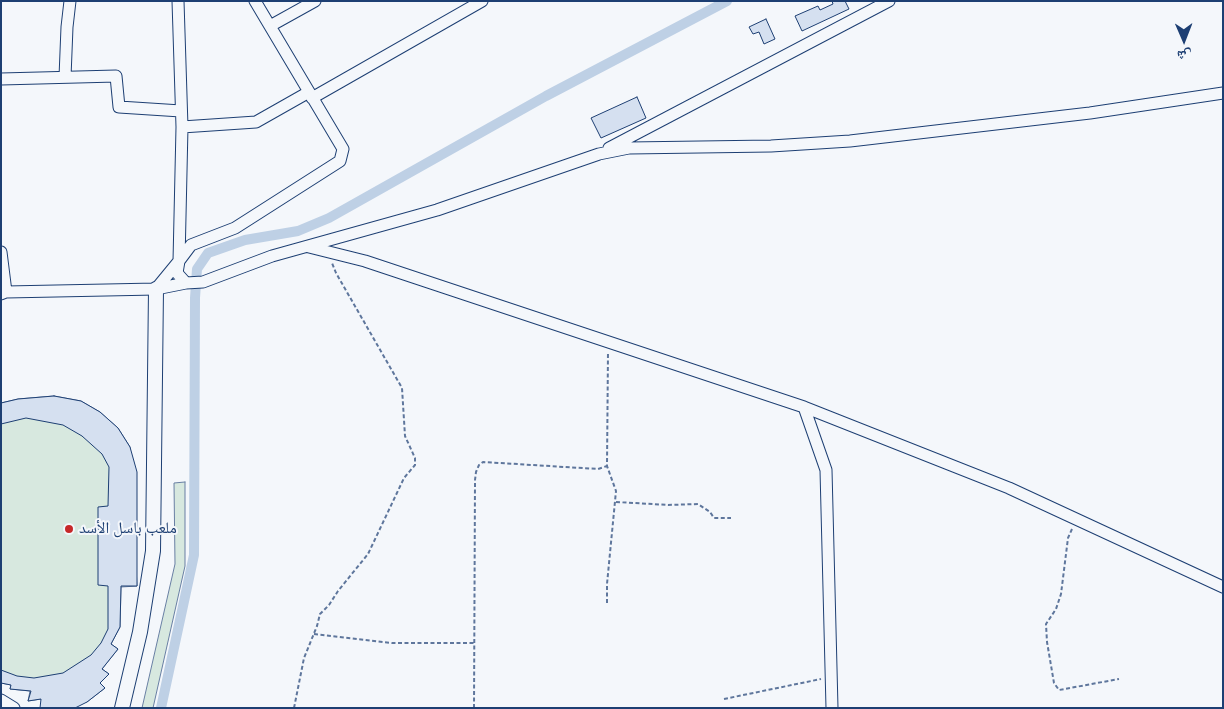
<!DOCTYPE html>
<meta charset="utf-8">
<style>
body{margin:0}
#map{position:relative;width:1224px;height:709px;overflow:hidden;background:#f4f7fb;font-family:"Nunito Sans","Noto Naskh Arabic",sans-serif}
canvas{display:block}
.frame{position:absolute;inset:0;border:2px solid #1d3f73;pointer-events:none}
.north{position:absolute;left:1159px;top:15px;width:50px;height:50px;-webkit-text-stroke:4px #f4f7fb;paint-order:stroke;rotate:179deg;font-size:14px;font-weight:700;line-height:20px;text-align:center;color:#1d3f73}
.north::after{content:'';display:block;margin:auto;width:18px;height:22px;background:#1d3f73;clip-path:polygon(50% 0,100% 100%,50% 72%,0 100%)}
</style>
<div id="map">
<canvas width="1224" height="709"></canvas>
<div class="frame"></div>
<div class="north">ش</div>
</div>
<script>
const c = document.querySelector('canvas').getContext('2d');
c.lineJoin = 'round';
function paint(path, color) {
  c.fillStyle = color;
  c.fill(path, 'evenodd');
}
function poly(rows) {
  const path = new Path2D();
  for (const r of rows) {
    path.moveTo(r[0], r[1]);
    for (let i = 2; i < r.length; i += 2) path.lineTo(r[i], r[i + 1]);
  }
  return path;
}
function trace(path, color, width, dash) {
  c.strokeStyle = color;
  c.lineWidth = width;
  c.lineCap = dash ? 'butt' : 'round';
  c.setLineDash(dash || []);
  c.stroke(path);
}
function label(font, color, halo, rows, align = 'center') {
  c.font = font + ' "Nunito Sans","Noto Naskh Arabic",sans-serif';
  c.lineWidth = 4;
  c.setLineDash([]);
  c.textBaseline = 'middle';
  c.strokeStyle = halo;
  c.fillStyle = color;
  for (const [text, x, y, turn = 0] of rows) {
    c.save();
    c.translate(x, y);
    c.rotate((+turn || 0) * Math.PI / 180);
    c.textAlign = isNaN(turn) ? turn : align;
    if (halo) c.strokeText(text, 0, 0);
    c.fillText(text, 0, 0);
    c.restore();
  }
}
const green = poly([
 [54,396,81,401,100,412,118,428,130,447,137,586,121,587,120,627,111,644,118,649,102,669,109,674,100,683,105,688,87,702,41,699,28,701,30,691,10,689,11,685,1,683,1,403,18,399,54,396],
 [185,482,185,566,153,708,142,708,175,564,174,483,185,482]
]);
paint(green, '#d7e8df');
trace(green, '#687fa3', 1);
trace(poly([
 [161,708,194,555,195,298,197,269,208,253,245,240,298,231,329,218,546,96,727,1]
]), '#bed0e5', 10);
const building = poly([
 [832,1,845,1,849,9,802,31,795,16,818,6,820,10,833,4,832,1],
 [766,19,775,39,764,44,759,32,753,34,749,27,766,19],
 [637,97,646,118,601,138,591,118,637,97],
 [54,396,81,401,100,412,118,428,130,447,137,472,137,586,121,586,120,627,111,644,118,649,102,669,109,674,100,683,105,688,87,702,75,708,40,708,41,699,28,701,31,691,10,689,11,685,1,683,1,670,17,676,34,678,63,673,91,655,101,643,108,629,108,586,98,585,98,507,108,506,109,467,102,454,82,436,63,425,26,418,1,424,1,403,18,399,54,396]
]);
paint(building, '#d5e0f0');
trace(building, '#1d3f73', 1);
const minor = poly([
 [270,26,315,1],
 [65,77,67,27,70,1],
 [1,79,116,76,119,107,181,111],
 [312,98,482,1],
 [182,127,256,122,309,92],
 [609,148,889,1],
 [309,247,365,261,804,407,1009,488,1223,587],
 [1,252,6,292],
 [186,283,177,273,179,261,191,245,235,228,340,161,343,149,255,1],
 [156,289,179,261,182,127,178,1],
 [1,294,6,292,156,289,186,283,203,282,272,256,437,210,599,154,629,148,771,146,850,141,1090,113,1223,93],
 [804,407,826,470,832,708],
 [1,700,14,708]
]);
const major = poly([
 [122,708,140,632,153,551,156,289]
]);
trace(minor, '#1d3f73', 13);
trace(major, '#1d3f73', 16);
trace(poly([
 [616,502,668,505,698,504,710,512,714,518,731,518],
 [1072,529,1068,538,1061,594,1056,609,1046,624,1047,642,1054,683,1059,690,1119,679],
 [607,603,607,584,616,491,607,466,608,352],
 [314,634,392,643,474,643],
 [724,699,821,679],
 [294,708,304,658,317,626,320,614,329,605,338,591,368,554,404,478,415,465,415,458,405,436,402,388,336,273,332,263],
 [474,708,475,480,476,472,479,465,483,462,598,469,607,466]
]), '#5e769c', 2, [4, 2.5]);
trace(minor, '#f4f7fb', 11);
trace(major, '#f4f7fb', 14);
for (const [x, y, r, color] of [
 [69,529,5,"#c62828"]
]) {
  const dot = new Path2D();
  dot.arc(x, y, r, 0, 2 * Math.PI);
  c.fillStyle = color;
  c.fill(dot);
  trace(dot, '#f4f7fb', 2);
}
label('16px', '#1d3f73', '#f4f7fb', [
 ["ملعب باسل الأسد",79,529]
], 'left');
</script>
